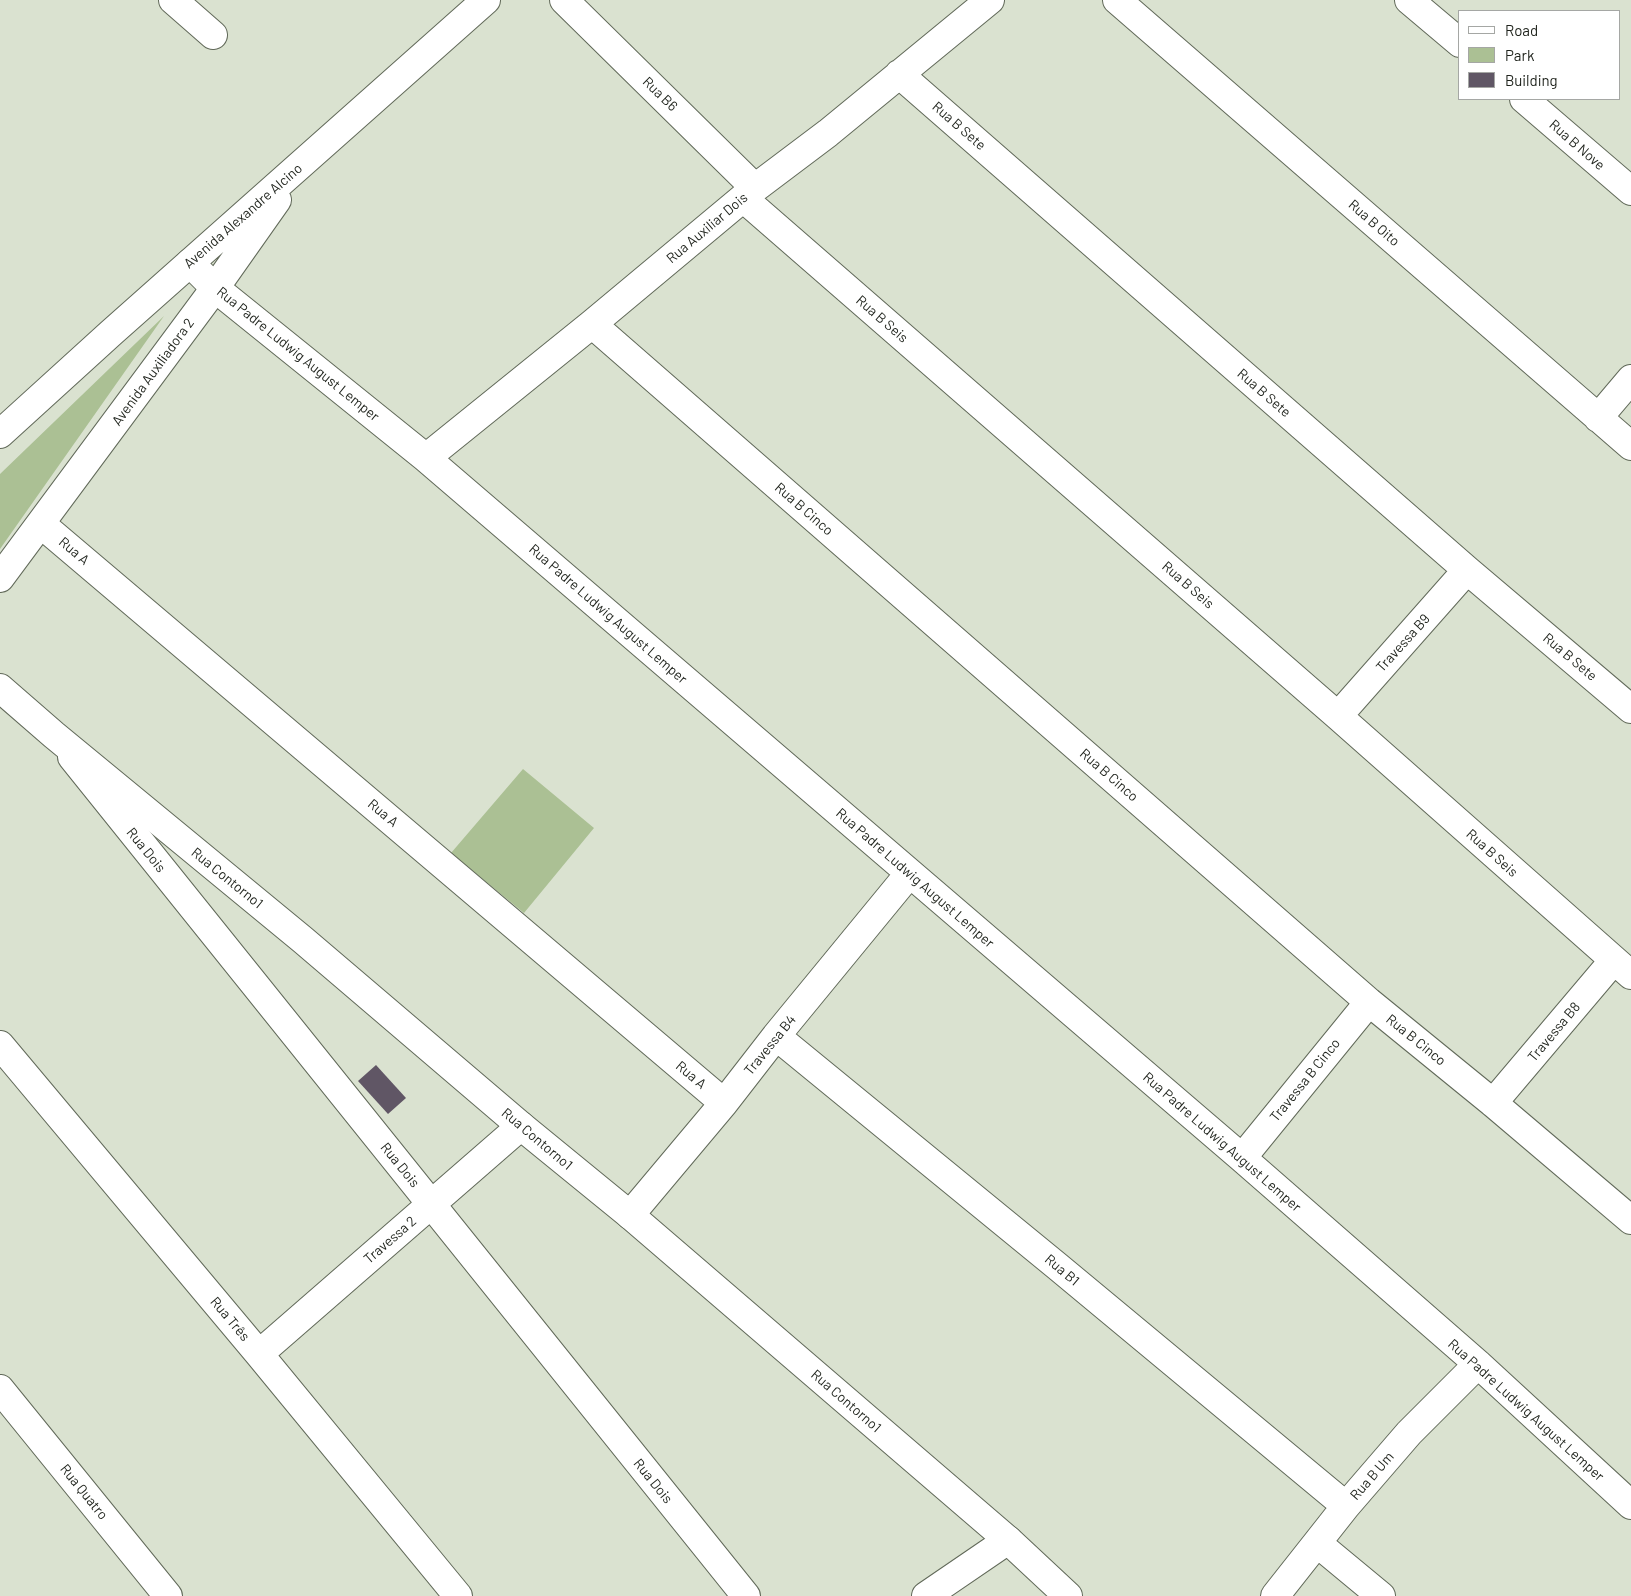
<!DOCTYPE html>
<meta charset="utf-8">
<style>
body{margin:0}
#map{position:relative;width:1631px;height:1596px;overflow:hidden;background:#dae2d0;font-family:Barlow,sans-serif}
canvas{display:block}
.legend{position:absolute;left:1458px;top:10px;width:162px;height:90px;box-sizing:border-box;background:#fff;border:1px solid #a5a7a4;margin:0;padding:6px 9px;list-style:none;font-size:15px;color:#1e221b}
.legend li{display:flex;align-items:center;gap:10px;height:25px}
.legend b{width:25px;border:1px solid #a5a7a4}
</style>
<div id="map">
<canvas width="1631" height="1596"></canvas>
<ul class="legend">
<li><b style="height:6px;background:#fff"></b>Road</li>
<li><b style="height:14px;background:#abc094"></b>Park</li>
<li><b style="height:14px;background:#605665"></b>Building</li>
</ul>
</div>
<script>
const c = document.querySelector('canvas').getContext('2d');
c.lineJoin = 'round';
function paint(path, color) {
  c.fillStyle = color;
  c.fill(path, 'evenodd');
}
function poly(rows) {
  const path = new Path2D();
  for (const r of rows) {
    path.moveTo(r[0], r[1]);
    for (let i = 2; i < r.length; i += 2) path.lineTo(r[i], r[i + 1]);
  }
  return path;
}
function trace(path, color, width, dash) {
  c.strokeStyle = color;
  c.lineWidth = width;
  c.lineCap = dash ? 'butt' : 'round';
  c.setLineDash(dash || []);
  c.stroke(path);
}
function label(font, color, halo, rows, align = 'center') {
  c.font = font + ' Barlow,sans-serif';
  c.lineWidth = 5;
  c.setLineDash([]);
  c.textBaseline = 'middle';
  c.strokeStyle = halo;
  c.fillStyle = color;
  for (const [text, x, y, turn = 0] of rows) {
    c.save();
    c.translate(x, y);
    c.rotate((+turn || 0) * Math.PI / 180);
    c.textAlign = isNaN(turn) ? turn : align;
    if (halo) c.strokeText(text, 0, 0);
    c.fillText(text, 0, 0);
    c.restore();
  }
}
paint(poly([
 [164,316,0,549,0,474],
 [523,769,594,828,524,913,451,853]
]), '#abc094');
paint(poly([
 [376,1065,406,1098,388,1114,358,1081]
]), '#605665');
const street = poly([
 [173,0,213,35],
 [564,0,755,188],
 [1117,0,1631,446],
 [1409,0,1460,43],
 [899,74,1467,570,1631,709],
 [1524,99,1631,191],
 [743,198,1338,716,1631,975],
 [190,263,215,288,426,458,1242,1158,1478,1364,1631,1505],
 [592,324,1369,1002,1493,1103,1631,1220],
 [1598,418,1631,379],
 [426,458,592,324,755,188,828,133,990,0],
 [41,524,724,1103],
 [1338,716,1467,570],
 [72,757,746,1596],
 [776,1036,1057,1266,1346,1506],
 [0,1045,259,1354,458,1596],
 [1493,1103,1614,960],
 [1242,1158,1369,1002],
 [630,1215,724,1103,776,1036,909,874],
 [259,1354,521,1126],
 [0,1389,168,1596],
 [1317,1543,1381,1596],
 [926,1596,1008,1540],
 [1275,1596,1346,1506,1409,1433,1478,1364]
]);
const secondary = poly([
 [0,434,111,333,486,0],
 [0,578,215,288,277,200],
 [0,688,54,735,303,940,521,1126,630,1215,1008,1540,1068,1596]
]);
trace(street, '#616959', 30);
trace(secondary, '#616959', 30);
trace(street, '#fff', 28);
trace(secondary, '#fff', 28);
label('14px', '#1e221b', '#fff', [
 ["Rua B6",660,94,44],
 ["Rua B Sete",959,126,41],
 ["Rua B Nove",1577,145,41],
 ["Avenida Alexandre Alcino",243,216,-41],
 ["Rua B Oito",1374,223,41],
 ["Rua Auxiliar Dois",707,228,-40],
 ["Rua B Seis",882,319,41],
 ["Rua Padre Ludwig August Lemper",298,354,39],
 ["Avenida Auxiliadora 2",153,372,-54],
 ["Rua B Sete",1264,393,41],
 ["Rua B Cinco",804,509,41],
 ["Rua A",74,551,40],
 ["Rua B Seis",1188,585,41],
 ["Rua Padre Ludwig August Lemper",608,614,41],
 ["Travessa B9",1403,643,-48],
 ["Rua B Sete",1570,657,40],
 ["Rua B Cinco",1109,775,41],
 ["Rua A",383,813,40],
 ["Rua Dois",146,850,51],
 ["Rua B Seis",1492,853,42],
 ["Rua Contorno1",227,878,39],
 ["Rua Padre Ludwig August Lemper",915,878,41],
 ["Travessa B8",1554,1032,-50],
 ["Rua B Cinco",1416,1040,39],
 ["Travessa B4",770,1045,-51],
 ["Rua A",691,1075,40],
 ["Travessa B Cinco",1305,1080,-51],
 ["Rua Contorno1",537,1139,40],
 ["Rua Padre Ludwig August Lemper",1222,1142,41],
 ["Rua Dois",400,1165,51],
 ["Travessa 2",390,1240,-41],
 ["Rua B1",1062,1270,40],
 ["Rua Três",230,1319,50],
 ["Rua Contorno1",846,1401,41],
 ["Rua Padre Ludwig August Lemper",1526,1410,42],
 ["Rua B Um",1372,1476,-49],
 ["Rua Dois",653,1481,51],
 ["Rua Quatro",84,1492,51]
]);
</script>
